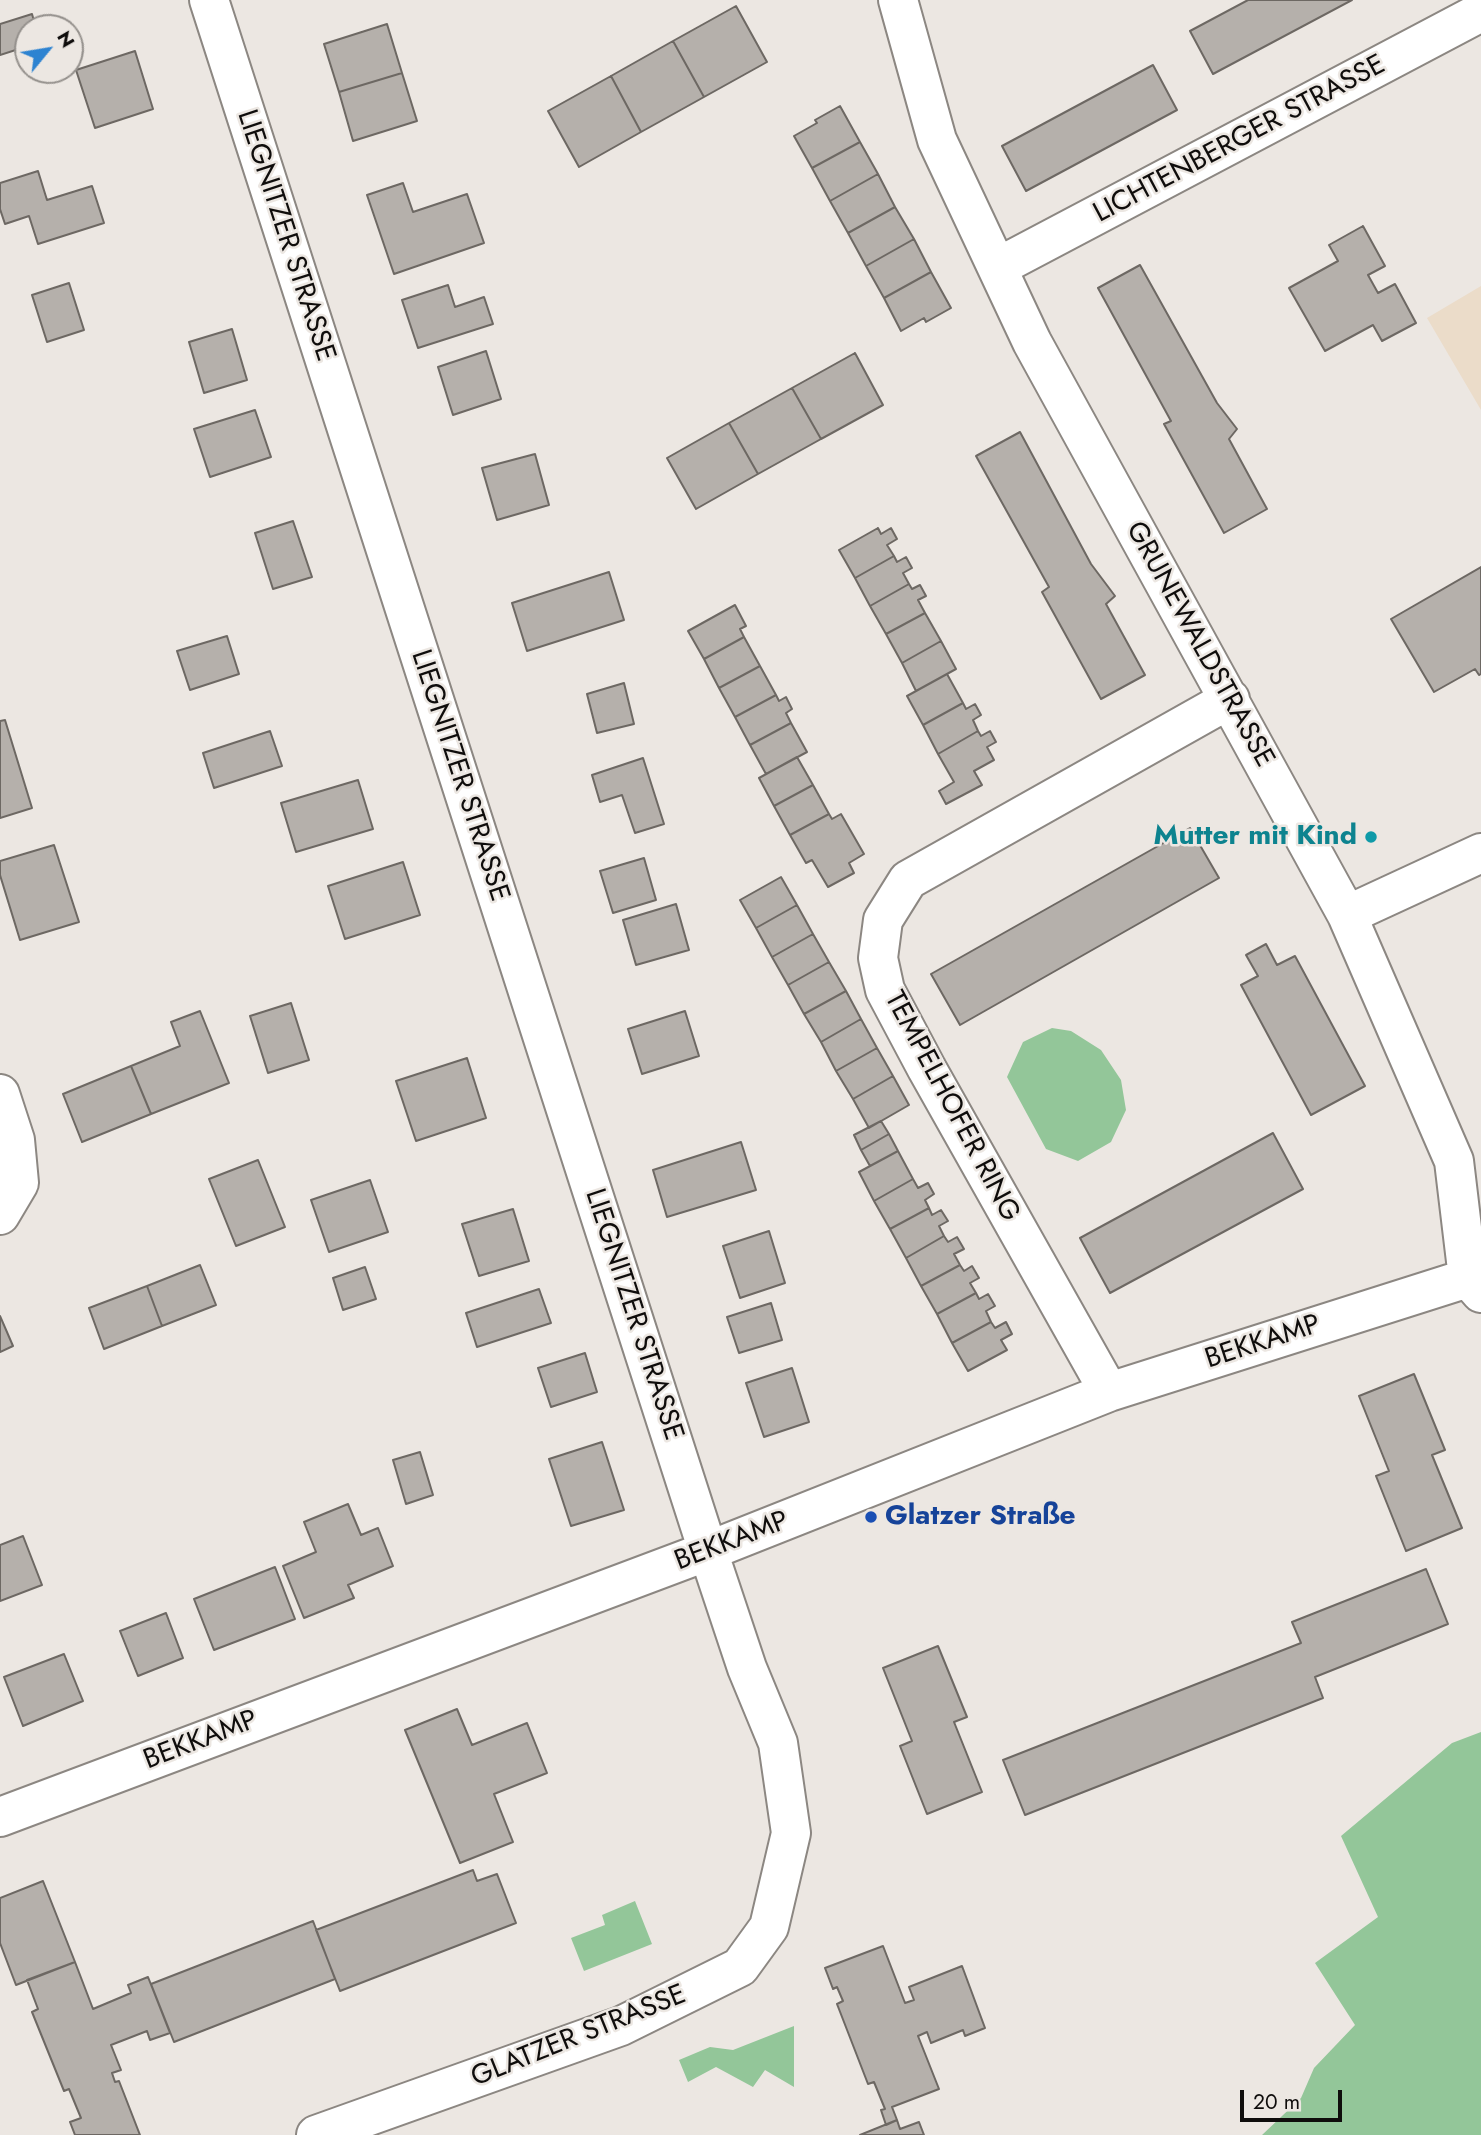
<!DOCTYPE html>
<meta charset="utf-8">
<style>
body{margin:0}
#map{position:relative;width:1481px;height:2135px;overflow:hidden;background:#ece7e2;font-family:Jost,sans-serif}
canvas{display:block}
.north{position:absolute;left:14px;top:14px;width:70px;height:70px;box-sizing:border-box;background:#ece7e2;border:2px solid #94908c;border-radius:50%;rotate:60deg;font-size:19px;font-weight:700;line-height:28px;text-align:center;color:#0f0d0c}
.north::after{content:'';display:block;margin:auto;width:24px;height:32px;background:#2d83d1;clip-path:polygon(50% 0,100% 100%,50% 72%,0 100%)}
.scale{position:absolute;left:1240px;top:2090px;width:102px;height:32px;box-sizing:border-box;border:4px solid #0f0d0c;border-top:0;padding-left:9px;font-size:21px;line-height:24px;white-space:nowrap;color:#0f0d0c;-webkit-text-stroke:5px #ece7e2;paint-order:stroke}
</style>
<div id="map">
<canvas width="1481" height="2135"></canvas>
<div class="north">N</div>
<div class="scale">20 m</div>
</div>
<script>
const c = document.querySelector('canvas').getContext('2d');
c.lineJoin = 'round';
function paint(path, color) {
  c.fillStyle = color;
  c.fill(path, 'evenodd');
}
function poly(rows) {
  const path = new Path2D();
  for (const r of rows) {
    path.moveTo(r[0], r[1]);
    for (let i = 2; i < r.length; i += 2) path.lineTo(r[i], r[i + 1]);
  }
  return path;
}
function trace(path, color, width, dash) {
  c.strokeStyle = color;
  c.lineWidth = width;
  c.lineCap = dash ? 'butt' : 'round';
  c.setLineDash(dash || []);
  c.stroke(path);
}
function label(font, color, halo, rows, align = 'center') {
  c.font = font + ' Jost,sans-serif';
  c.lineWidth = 5;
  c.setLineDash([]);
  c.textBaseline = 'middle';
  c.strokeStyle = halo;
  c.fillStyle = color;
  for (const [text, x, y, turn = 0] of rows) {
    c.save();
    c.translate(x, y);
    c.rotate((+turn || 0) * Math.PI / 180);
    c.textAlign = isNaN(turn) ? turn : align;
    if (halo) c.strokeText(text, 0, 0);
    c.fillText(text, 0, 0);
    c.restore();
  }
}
paint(poly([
 [1481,286,1481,410,1427,318]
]), '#ebdcc9');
paint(poly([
 [1052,1028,1071,1031,1101,1050,1121,1080,1126,1110,1111,1142,1078,1161,1046,1149,1007,1077,1023,1042],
 [1481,1732,1481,2135,1262,2135,1301,2098,1314,2068,1355,2025,1315,1963,1378,1917,1341,1836,1452,1743],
 [635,1901,652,1944,584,1971,571,1938,605,1925,602,1915],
 [794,2026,794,2087,765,2070,753,2087,716,2067,688,2082,679,2060,710,2047,733,2050]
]), '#93c699');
const building = poly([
 [1248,0,1352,0,1213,74,1190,31,1248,0],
 [736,6,767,62,704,97,673,41,736,6],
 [32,14,36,28,28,28,28,46,0,55,0,24,32,14],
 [387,24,402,73,339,92,324,44,387,24],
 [673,41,704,97,641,132,611,76,673,41],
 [135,51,153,109,95,128,76,70,135,51],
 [1153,65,1177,110,1026,191,1002,146,1153,65],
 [402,73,417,121,353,141,339,92,402,73],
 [611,76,641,132,579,167,548,111,611,76],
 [840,106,860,142,812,168,794,136,817,123,815,120,840,106],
 [860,142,878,174,830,201,812,168,860,142],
 [38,171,47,200,92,186,104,223,38,244,29,216,5,224,0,209,0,183,38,171],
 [878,174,895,207,848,233,830,201,878,174],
 [403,183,413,212,467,194,484,243,394,274,367,195,403,183],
 [895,207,914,239,866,266,848,233,895,207],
 [1363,226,1385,266,1368,275,1378,293,1395,284,1416,323,1382,341,1373,325,1325,351,1289,288,1338,261,1329,245,1363,226],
 [914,239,931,272,884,298,866,266,914,239],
 [1140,265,1217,403,1237,429,1229,439,1267,509,1224,533,1164,424,1171,421,1098,288,1140,265],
 [931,272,951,308,926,322,924,318,901,331,884,298,931,272],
 [69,283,84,330,47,342,32,295,69,283],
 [448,285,455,307,484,297,493,324,418,348,402,300,448,285],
 [232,329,247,380,204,393,189,342,232,329],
 [486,351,501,399,453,415,438,367,486,351],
 [855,353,883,405,821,439,792,388,855,353],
 [792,388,821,439,758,474,729,423,792,388],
 [255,410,271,457,210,477,194,429,255,410],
 [729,423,758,474,696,509,667,458,729,423],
 [1020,432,1091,564,1115,596,1106,604,1145,675,1101,699,1042,592,1049,587,976,456,1020,432],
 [535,454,549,505,497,520,482,468,535,454],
 [293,521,312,577,273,589,255,533,293,521],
 [878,528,881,534,891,528,897,539,887,545,894,556,855,578,839,550,878,528],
 [894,556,897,562,906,557,912,568,903,573,909,584,870,606,855,578,894,556],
 [1481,567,1481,674,1479,675,1475,669,1434,692,1391,619,1481,567],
 [609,572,624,620,527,651,512,603,609,572],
 [909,584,912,589,920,585,926,596,918,600,925,613,886,634,870,606,909,584],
 [735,605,746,626,740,629,744,637,704,659,688,631,735,605],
 [925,613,941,641,902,663,886,634,925,613],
 [227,636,239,674,190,690,177,651,227,636],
 [744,637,760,666,719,688,704,659,744,637],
 [941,641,956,669,916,691,902,663,941,641],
 [760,666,776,695,735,717,719,688,760,666],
 [947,674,963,703,923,725,907,696,947,674],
 [624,683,634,724,597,733,587,694,624,683],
 [776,695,779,701,786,697,792,709,786,713,791,723,750,745,735,717,776,695],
 [963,703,966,709,975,704,981,715,973,720,978,731,938,754,923,725,963,703],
 [5,720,32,808,0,818,0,721,5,720],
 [791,723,807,752,766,774,750,745,791,723],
 [270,731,282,766,214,788,203,753,270,731],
 [978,731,981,736,990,731,996,742,987,747,994,760,974,771,982,785,946,804,939,791,954,782,938,754,978,731],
 [797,757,813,785,774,806,759,778,797,757],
 [643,758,664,824,635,833,622,795,600,802,592,775,643,758],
 [358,780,373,829,296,852,281,803,358,780],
 [813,785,829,814,790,835,774,806,813,785],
 [829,814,832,819,841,814,864,854,849,863,854,873,828,887,812,860,806,863,790,835,829,814],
 [1190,828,1219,878,960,1025,931,974,1190,828],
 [54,845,79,922,20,940,0,875,0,861,54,845],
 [644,858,656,900,613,913,600,871,644,858],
 [403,862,420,915,345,939,328,886,403,862],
 [781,877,797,905,756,928,740,900,781,877],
 [676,904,689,950,636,965,623,920,676,904],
 [797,905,813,934,772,957,756,928,797,905],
 [813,934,829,962,788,985,772,957,813,934],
 [1266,944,1277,965,1295,956,1365,1086,1311,1115,1241,985,1258,976,1246,955,1266,944],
 [829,962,846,991,804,1014,788,985,829,962],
 [846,991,861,1019,821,1042,804,1014,846,991],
 [291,1003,309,1060,268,1073,250,1016,291,1003],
 [200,1011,229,1083,151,1114,131,1066,180,1046,171,1022,200,1011],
 [685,1011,699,1056,642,1074,628,1029,685,1011],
 [861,1019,877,1048,836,1071,821,1042,861,1019],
 [877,1048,893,1076,853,1099,836,1071,877,1048],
 [467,1058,486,1118,416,1141,396,1081,467,1058],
 [131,1066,151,1114,82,1142,63,1094,131,1066],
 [893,1076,909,1105,869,1128,853,1099,893,1076],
 [881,1121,889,1134,861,1150,854,1135,881,1121],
 [1273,1133,1303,1189,1110,1293,1080,1238,1273,1133],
 [889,1134,898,1151,870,1166,861,1150,889,1134],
 [741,1142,756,1190,667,1217,653,1170,741,1142],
 [898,1151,913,1179,874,1201,859,1172,898,1151],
 [258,1160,285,1227,236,1246,209,1179,258,1160],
 [913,1179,918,1188,928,1183,934,1194,925,1200,929,1208,890,1229,874,1201,913,1179],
 [370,1180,388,1232,329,1252,311,1200,370,1180],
 [929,1208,932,1215,941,1210,948,1221,939,1226,944,1236,906,1258,890,1229,929,1208],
 [513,1209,529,1261,479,1276,462,1224,513,1209],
 [769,1231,785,1283,740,1298,723,1246,769,1231],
 [944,1236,948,1242,957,1237,964,1249,954,1254,960,1265,921,1286,906,1258,944,1236],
 [200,1265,216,1305,162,1326,147,1286,200,1265],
 [960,1265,964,1271,972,1266,979,1278,970,1283,976,1293,937,1314,921,1286,960,1265],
 [365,1267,376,1299,343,1310,333,1278,365,1267],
 [147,1286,162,1326,104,1349,89,1308,147,1286],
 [539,1289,551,1323,477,1347,466,1313,539,1289],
 [976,1293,979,1299,988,1294,995,1306,986,1311,991,1322,952,1343,937,1314,976,1293],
 [771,1303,782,1340,739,1353,727,1317,771,1303],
 [0,1316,13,1346,0,1352,0,1316],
 [991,1322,995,1328,1006,1322,1012,1334,1001,1340,1007,1350,968,1371,952,1343,991,1322],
 [585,1353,597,1392,551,1407,538,1368,585,1353],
 [792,1368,809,1422,764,1437,746,1383,792,1368],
 [1414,1374,1445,1450,1432,1455,1462,1528,1406,1551,1376,1476,1389,1471,1359,1396,1414,1374],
 [602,1442,624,1510,571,1526,549,1459,602,1442],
 [420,1452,433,1495,406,1504,393,1460,420,1452],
 [348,1504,361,1535,378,1528,393,1566,348,1585,354,1598,304,1618,283,1566,316,1552,304,1522,348,1504],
 [23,1536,42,1585,0,1601,0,1545,23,1536],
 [275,1567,295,1619,214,1650,194,1599,275,1567],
 [1426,1569,1448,1624,1315,1677,1323,1698,1025,1815,1003,1760,1301,1643,1292,1622,1426,1569],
 [166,1613,183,1658,138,1676,120,1631,166,1613],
 [938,1646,967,1717,954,1722,982,1792,927,1814,900,1746,912,1741,883,1668,938,1646],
 [64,1654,83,1701,23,1726,4,1677,64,1654],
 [457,1709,472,1745,527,1723,547,1773,494,1794,513,1842,460,1863,405,1730,457,1709],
 [473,1870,477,1881,497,1874,516,1923,340,1991,316,1930,473,1870],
 [43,1881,75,1962,16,1985,0,1943,0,1898,43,1881],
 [313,1921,335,1979,174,2042,151,1984,313,1921],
 [883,1946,905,2003,914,2000,909,1987,962,1966,985,2028,965,2036,963,2030,931,2043,927,2032,918,2036,939,2089,892,2107,897,2120,886,2125,881,2110,885,2109,874,2082,868,2084,837,2004,843,2001,837,1987,833,1989,825,1968,883,1946],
 [75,1962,93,2009,131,1993,128,1985,148,1977,170,2033,150,2040,147,2031,111,2045,121,2070,112,2073,115,2082,119,2081,140,2135,75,2135,70,2122,81,2118,69,2089,64,2091,32,2012,38,2009,27,1980,75,1962],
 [897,2120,900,2129,919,2122,924,2135,860,2135,897,2120]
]);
paint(building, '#b5b0ab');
trace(building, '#6d6863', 2);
const street = poly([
 [209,0,708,1551,747,1668,778,1743,791,1833,769,1927,740,1967,621,2026,316,2135],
 [898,0,937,140,1032,342,1347,915,1454,1161,1468,1278,1481,1293],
 [998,267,1481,12],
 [1347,915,1481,853],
 [0,1094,15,1140,19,1183,0,1215],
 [1109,1392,927,1069,885,990,878,958,883,920,908,880,1230,699],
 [0,1817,708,1551,1109,1392,1468,1278]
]);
trace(street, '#8c8782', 42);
trace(street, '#fff', 38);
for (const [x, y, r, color] of [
 [1371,837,7,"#0f9aa8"],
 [871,1517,7,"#1a4fb4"]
]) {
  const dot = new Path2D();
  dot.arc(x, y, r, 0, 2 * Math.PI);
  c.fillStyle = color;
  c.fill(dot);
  trace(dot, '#ece7e2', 2.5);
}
label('28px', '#0f0d0c', '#ece7e2', [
 ["LICHTENBERGER STRASSE",1240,140,-28],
 ["LIEGNITZER STRASSE",285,236,72],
 ["GRUNEWALDSTRASSE",1199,645,61],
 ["LIEGNITZER STRASSE",459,776,72],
 ["TEMPELHOFER RING",951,1107,62],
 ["LIEGNITZER STRASSE",633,1315,72],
 ["BEKKAMP",1263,1343,-18],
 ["BEKKAMP",732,1542,-21],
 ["BEKKAMP",201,1741,-21],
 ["GLATZER STRASSE",579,2037,-22]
]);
label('bold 28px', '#0d838f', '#ece7e2', [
 ["Mutter mit Kind",1357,837]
], 'right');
label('bold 28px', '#164399', '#ece7e2', [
 ["Glatzer Straße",885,1517]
], 'left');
</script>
